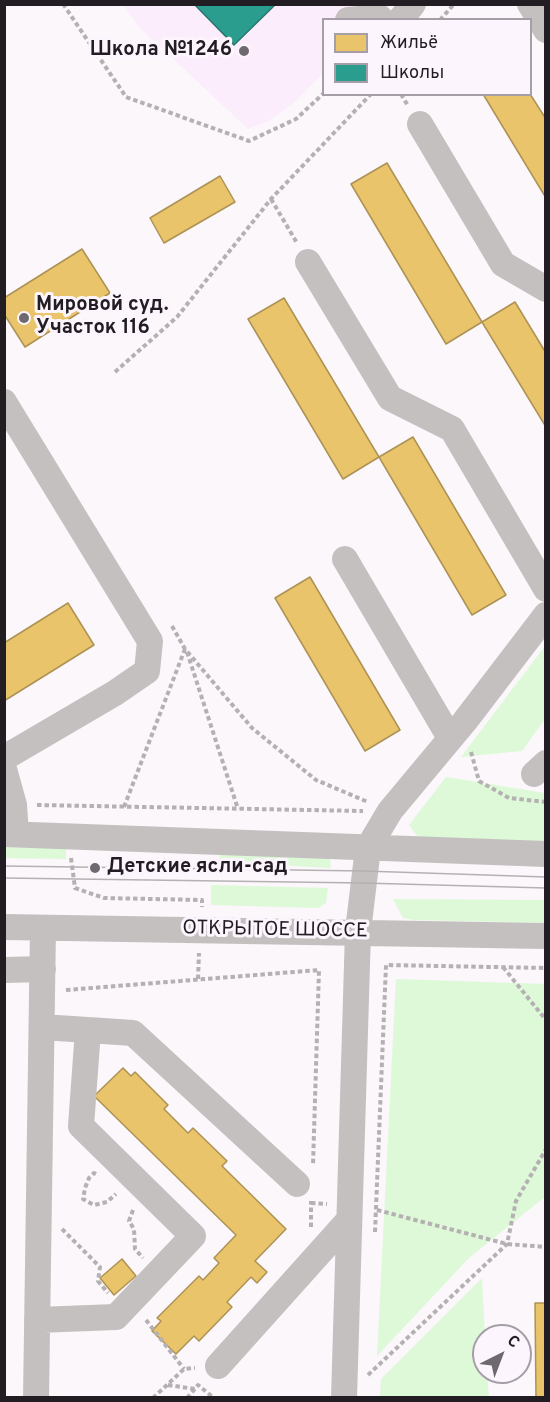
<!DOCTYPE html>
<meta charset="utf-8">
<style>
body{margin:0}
#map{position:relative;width:550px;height:1402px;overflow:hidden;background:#fbf7fb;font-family:Overpass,sans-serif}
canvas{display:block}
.frame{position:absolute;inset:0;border:6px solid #221c23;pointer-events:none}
.legend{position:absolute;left:322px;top:18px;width:210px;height:78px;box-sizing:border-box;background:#fdf5fd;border:2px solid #a59ea6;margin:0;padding:8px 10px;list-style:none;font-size:18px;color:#221c23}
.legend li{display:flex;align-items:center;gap:12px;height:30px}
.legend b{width:30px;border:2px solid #a59ea6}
.north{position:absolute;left:472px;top:1324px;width:60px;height:60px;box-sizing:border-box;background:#fdf5fd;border:2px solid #a59ea6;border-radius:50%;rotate:42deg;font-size:16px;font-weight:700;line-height:24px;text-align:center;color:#221c23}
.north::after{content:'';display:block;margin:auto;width:21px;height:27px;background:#6e696f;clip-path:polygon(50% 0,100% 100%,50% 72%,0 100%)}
</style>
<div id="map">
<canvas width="550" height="1402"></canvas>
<div class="frame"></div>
<ul class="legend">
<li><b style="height:16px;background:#e9c46a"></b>Жильё</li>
<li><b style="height:16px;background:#2a9d8f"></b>Школы</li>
</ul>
<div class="north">С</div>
</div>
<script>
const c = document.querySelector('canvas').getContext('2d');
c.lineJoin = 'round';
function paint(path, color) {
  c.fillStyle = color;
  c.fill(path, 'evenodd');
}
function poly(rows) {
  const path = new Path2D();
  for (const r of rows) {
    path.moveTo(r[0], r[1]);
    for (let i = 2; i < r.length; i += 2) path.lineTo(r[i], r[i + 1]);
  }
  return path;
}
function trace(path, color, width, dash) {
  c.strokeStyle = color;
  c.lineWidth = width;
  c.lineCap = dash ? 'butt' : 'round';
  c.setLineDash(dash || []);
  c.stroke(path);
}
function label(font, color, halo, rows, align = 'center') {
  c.font = font + ' Overpass,sans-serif';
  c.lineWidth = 6;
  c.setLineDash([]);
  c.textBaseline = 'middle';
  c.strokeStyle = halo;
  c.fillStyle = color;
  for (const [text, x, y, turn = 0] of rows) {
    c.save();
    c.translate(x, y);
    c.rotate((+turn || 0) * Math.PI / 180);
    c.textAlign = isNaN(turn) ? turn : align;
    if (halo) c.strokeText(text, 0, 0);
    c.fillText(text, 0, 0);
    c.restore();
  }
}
paint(poly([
 [123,5,391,5,377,19,324,20,323,73,294,103,269,121,248,129,140,28]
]), '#fcedfd');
paint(poly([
 [545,646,545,719,522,751,461,757],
 [446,777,545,793,545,844,421,841,409,825],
 [5,847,66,848,66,859,5,858],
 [220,850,319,856,330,859,331,868,219,862],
 [211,885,328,888,326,903,318,908,211,905],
 [393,899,545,900,545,923,414,920,403,918],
 [396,979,545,984,546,1196,469,1258,377,1356],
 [482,1278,485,1336,484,1372,487,1372,489,1397,380,1397,381,1379]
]), '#ddf9d8');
const homes = poly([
 [483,94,530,94,546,119,546,198,483,94],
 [387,163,482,322,446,344,351,184,387,163],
 [220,176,235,202,164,243,150,218,220,176],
 [82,249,110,293,25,347,4,314,4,298,82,249],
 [284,298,379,457,343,479,248,319,284,298],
 [515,302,546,353,546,427,482,322,515,302],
 [413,437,506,595,472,615,379,457,413,437],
 [310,577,400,730,365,751,275,598,310,577],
 [68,603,94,645,4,701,4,643,68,603],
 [123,1068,131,1076,135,1072,168,1105,164,1109,188,1133,193,1128,227,1161,222,1166,286,1229,255,1261,267,1272,257,1283,251,1277,227,1302,232,1307,199,1341,194,1336,176,1354,152,1331,161,1321,157,1318,199,1276,203,1280,219,1263,214,1258,236,1235,94,1096,123,1068],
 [122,1259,136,1276,114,1295,100,1278,122,1259],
 [535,1303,546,1303,546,1398,536,1398,535,1303]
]);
paint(homes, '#e9c46a');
trace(homes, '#ad9255', 1.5);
const schools = poly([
 [194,4,276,4,234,45,194,4]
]);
paint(schools, '#2a9d8f');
trace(schools, '#28766f', 1.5);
trace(poly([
 [63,4,126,97,249,141,296,119,324,93],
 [440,20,454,4],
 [401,94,408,106],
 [271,199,297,243],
 [115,372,177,317,271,199,371,94],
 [172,626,185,649,252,728,316,780,368,802],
 [187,652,238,809],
 [471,752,479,781,509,798,546,802],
 [37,805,363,811],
 [124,807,185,649],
 [71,858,75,888,104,898,202,900,202,907],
 [503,967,546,1020],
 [198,979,199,953],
 [66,990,319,970,313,1165],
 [96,1174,94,1173,89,1178,85,1188,83,1199,94,1205,107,1202,116,1194],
 [311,1203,327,1204],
 [133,1210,129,1221,134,1229,135,1249,143,1258],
 [377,1210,507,1244,546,1247],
 [311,1227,311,1201],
 [62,1229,100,1267,98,1281,108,1293],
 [375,1232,386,965,546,968],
 [146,1320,184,1369],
 [368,1375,507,1244,516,1201,546,1149],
 [168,1385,195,1389],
 [153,1398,184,1369,195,1368],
 [187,1398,198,1385,214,1398]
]), '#b5b1b3', 4, [4.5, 3]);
trace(poly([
 [530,4,546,30],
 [348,20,379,17,382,20],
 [400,20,413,4],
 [420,124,503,264,546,289],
 [308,262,390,398,452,429,546,589],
 [4,402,150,641,147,671,115,693,4,758],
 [345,559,450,738],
 [4,769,14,805,16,834],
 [534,774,546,763],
 [4,834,546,854],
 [4,927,546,936],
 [4,970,43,969],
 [42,1027,133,1033,297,1184],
 [37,1320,116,1317,193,1236,81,1126,88,1030],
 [218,1366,349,1220],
 [36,1398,43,928],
 [344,1398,358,931,368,848,390,811,465,721,546,615]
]), '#c4c0c0', 26);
trace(poly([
 [4,866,364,871,546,877],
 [4,878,363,883,546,888]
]), '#b5b1b3', 1.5);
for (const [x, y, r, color] of [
 [244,51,6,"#6e696f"],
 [24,318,6,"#6e696f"],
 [95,868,6,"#6e696f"]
]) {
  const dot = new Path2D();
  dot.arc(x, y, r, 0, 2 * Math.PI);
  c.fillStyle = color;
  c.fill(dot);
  trace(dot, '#fdf5fd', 2);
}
label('bold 20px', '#221c23', '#fdf5fd', [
 ["Школа №1246",232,51,"right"],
 ["Мировой суд.",36,306],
 ["Участок 116",36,329],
 ["Детские ясли-сад",107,868]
], 'left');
label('20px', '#221c23', '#fdf5fd', [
 ["ОТКРЫТОЕ ШОССЕ",275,931,1]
]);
</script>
